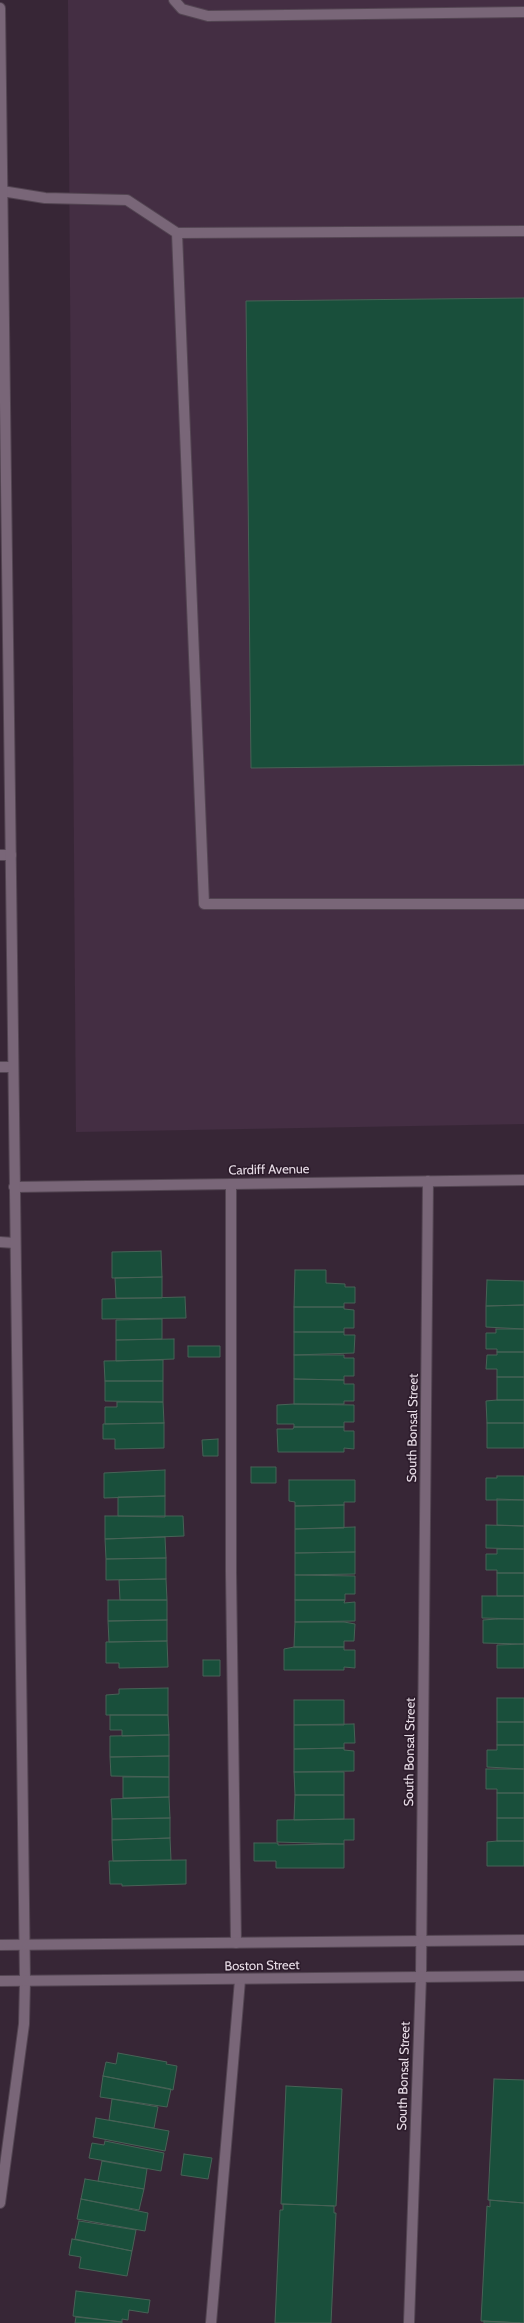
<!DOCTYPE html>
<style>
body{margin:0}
canvas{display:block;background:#372636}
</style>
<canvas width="524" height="2323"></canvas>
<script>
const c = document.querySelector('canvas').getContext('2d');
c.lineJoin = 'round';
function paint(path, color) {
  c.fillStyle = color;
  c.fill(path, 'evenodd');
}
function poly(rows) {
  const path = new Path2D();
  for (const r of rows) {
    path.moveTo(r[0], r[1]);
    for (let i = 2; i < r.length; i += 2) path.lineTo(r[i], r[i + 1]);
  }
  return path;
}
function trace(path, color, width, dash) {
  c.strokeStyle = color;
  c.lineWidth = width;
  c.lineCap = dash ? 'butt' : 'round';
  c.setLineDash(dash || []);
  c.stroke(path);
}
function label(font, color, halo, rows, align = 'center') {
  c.font = font + ' Cabin,sans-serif';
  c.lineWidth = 3.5;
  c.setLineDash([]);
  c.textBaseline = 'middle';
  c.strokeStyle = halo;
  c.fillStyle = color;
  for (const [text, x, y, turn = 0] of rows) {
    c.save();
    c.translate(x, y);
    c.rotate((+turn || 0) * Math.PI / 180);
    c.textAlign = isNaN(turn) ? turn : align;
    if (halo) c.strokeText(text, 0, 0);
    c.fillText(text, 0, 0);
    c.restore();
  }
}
paint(poly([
 [68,0,524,0,524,1124,76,1132]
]), '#442e43');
const building = poly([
 [524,298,524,765,251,768,246,301,524,298],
 [161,1251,162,1277,112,1278,112,1252,161,1251],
 [295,1270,326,1270,326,1283,345,1284,345,1287,355,1287,355,1303,344,1303,344,1307,294,1307,295,1270],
 [162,1277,162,1298,116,1298,115,1278,162,1277],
 [487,1280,524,1281,524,1305,486,1306,487,1280],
 [185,1297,186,1318,102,1319,102,1299,185,1297],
 [524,1305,524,1329,486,1327,486,1306,524,1305],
 [294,1307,344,1307,344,1309,354,1310,354,1328,344,1328,344,1332,294,1332,294,1307],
 [162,1319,162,1339,116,1340,116,1320,162,1319],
 [496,1329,524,1329,524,1352,497,1352,497,1349,486,1349,486,1333,496,1333,496,1329],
 [294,1332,344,1332,344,1335,355,1335,354,1353,294,1355,294,1332],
 [174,1339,174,1359,116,1361,116,1340,174,1339],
 [188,1346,220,1346,220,1357,188,1357,188,1346],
 [497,1352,524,1352,524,1377,497,1377,497,1369,486,1369,487,1355,497,1355,497,1352],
 [294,1355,344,1355,344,1358,354,1358,354,1376,344,1376,344,1380,294,1379,294,1355],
 [163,1360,163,1381,105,1381,104,1361,163,1360],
 [497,1377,524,1377,524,1400,497,1400,497,1377],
 [294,1379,344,1380,344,1384,354,1384,354,1401,344,1401,344,1404,294,1404,294,1379],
 [105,1381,163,1381,163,1402,105,1401,105,1381],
 [497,1400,524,1400,524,1423,487,1423,486,1401,497,1400],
 [117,1402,163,1402,164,1423,105,1424,105,1407,117,1407,117,1402],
 [294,1404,354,1405,354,1422,344,1422,344,1427,294,1427,294,1424,277,1424,277,1405,294,1404],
 [164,1423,164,1448,115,1449,115,1439,103,1439,103,1424,164,1423],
 [487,1423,524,1423,524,1448,487,1448,487,1423],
 [294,1427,344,1427,344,1431,354,1431,354,1449,344,1448,344,1452,278,1452,277,1429,293,1429,294,1427],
 [218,1439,218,1456,203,1456,202,1440,218,1439],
 [251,1467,276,1467,276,1483,251,1483,251,1467],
 [165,1470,165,1496,104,1498,104,1473,165,1470],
 [497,1476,524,1476,524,1500,486,1500,486,1478,497,1478,497,1476],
 [289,1480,355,1480,355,1502,344,1502,344,1505,295,1506,295,1502,289,1501,289,1480],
 [165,1496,165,1517,118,1516,118,1497,165,1496],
 [497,1499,524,1500,524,1526,497,1525,497,1499],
 [344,1505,344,1528,295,1529,295,1506,344,1505],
 [105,1516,183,1516,184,1536,105,1539,105,1516],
 [486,1525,524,1526,524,1549,486,1548,486,1525],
 [355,1527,355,1552,295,1553,295,1529,355,1527],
 [165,1537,166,1558,106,1559,105,1539,165,1537],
 [497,1549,524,1549,524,1573,497,1573,497,1570,486,1570,486,1554,497,1554,497,1549],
 [355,1552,355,1574,295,1575,295,1553,355,1552],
 [166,1558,166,1579,106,1580,106,1559,166,1558],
 [497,1573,524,1573,524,1596,497,1596,497,1573],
 [295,1575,355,1576,355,1594,345,1594,345,1600,295,1600,295,1575],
 [166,1579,167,1600,120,1600,119,1580,166,1579],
 [482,1596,524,1596,524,1619,482,1618,482,1596],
 [108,1600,167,1600,167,1620,108,1621,108,1600],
 [295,1600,345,1600,344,1603,355,1602,355,1621,295,1622,295,1600],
 [497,1619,524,1619,524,1644,483,1643,483,1620,497,1619],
 [167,1620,167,1641,109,1642,108,1621,167,1620],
 [295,1622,344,1622,355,1624,354,1641,344,1641,344,1647,294,1647,295,1622],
 [167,1641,168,1667,119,1668,119,1663,106,1663,106,1642,167,1641],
 [524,1644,524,1668,497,1668,497,1645,524,1644],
 [294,1647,344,1647,344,1650,355,1650,355,1668,344,1667,344,1670,284,1670,284,1649,294,1647],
 [203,1660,220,1660,220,1676,203,1676,203,1660],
 [168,1688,168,1715,106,1715,106,1695,119,1694,119,1689,168,1688],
 [497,1698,524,1698,524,1722,497,1722,497,1698],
 [294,1700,344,1700,344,1725,294,1725,294,1700],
 [110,1715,168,1715,169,1735,122,1736,122,1730,110,1730,110,1715],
 [497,1722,524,1722,524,1745,497,1745,497,1722],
 [354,1724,355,1743,344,1743,344,1748,294,1749,294,1725,354,1724],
 [169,1735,169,1756,110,1757,110,1736,169,1735],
 [497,1745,524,1745,524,1769,487,1767,487,1750,497,1750,497,1745],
 [344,1748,344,1750,354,1751,354,1771,294,1772,294,1749,344,1748],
 [169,1756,169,1777,111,1776,110,1757,169,1756],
 [486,1769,524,1769,524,1793,497,1793,497,1789,486,1789,486,1769],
 [294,1772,344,1772,344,1795,295,1795,294,1772],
 [123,1777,169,1777,169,1797,123,1798,123,1777],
 [497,1793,524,1793,524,1818,497,1818,497,1793],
 [295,1795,344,1795,344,1819,294,1820,295,1795],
 [169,1797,170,1818,112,1819,111,1799,169,1797],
 [170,1818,170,1838,112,1840,112,1819,170,1818],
 [497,1818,524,1818,524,1841,497,1841,497,1818],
 [354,1819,354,1840,344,1840,344,1844,277,1842,277,1820,354,1819],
 [170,1838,171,1860,113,1861,112,1840,170,1838],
 [497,1841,524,1841,524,1866,487,1866,487,1842,497,1841],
 [254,1843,278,1843,278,1845,344,1844,344,1868,276,1868,276,1861,254,1861,254,1843],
 [186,1860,186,1884,122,1886,122,1884,110,1884,109,1861,186,1860],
 [118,2053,167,2062,166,2064,177,2066,173,2090,103,2076,106,2062,116,2064,118,2053],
 [103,2076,171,2089,167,2107,100,2097,103,2076],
 [494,2079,524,2080,524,2203,488,2200,494,2079],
 [286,2086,342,2089,336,2206,281,2204,286,2086],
 [112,2099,158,2107,154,2128,109,2120,112,2099],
 [96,2118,169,2131,165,2151,93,2137,96,2118],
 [105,2141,164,2153,161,2171,89,2158,92,2143,104,2145,105,2141],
 [184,2154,212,2158,208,2179,181,2175,184,2154],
 [102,2161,147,2169,144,2189,98,2181,102,2161],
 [85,2179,144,2189,139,2210,81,2199,85,2179],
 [81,2199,148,2213,145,2231,77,2219,81,2199],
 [490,2200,524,2203,524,2323,481,2321,487,2206,490,2207,490,2200],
 [283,2204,334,2206,334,2213,336,2213,331,2323,275,2323,280,2210,283,2210,283,2204],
 [79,2221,136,2230,132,2251,75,2239,79,2221],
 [72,2239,132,2251,127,2276,79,2268,81,2257,69,2255,72,2239],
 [76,2291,150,2300,148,2313,129,2310,128,2320,122,2319,122,2322,73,2316,76,2291],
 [76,2317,122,2322,122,2323,75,2323,76,2317],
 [484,2321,520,2323,484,2323,484,2321]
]);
paint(building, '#194f3b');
trace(building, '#476256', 1);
const service = poly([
 [174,0,182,9,208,16,524,12],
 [2,191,45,198,127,200,177,233,524,231],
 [177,233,204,904,524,904],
 [0,855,11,855],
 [231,1184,231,1572,236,1943],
 [0,1242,15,1243],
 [211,2323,240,1980]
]);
const minor = poly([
 [0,1067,13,1067],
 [14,1187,524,1180],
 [409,2323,421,1976,428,1181]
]);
const tertiary = poly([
 [0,8,25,1981,24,2024,0,2203]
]);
const secondary = poly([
 [0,1945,524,1940],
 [0,1981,524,1976]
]);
trace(service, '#534552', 12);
trace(minor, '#534552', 12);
trace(tertiary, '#534552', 12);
trace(secondary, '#534552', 12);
trace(service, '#796678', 10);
trace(minor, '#796678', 10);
trace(tertiary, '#796678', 10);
trace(secondary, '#796678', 10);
label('13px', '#e8dde7', '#2d1c2c', [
 ["Cardiff Avenue",269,1170,-1],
 ["South Bonsal Street",413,1428,-89],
 ["South Bonsal Street",410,1752,-89],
 ["Boston Street",262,1966,-1],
 ["South Bonsal Street",404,2076,-88]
]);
</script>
